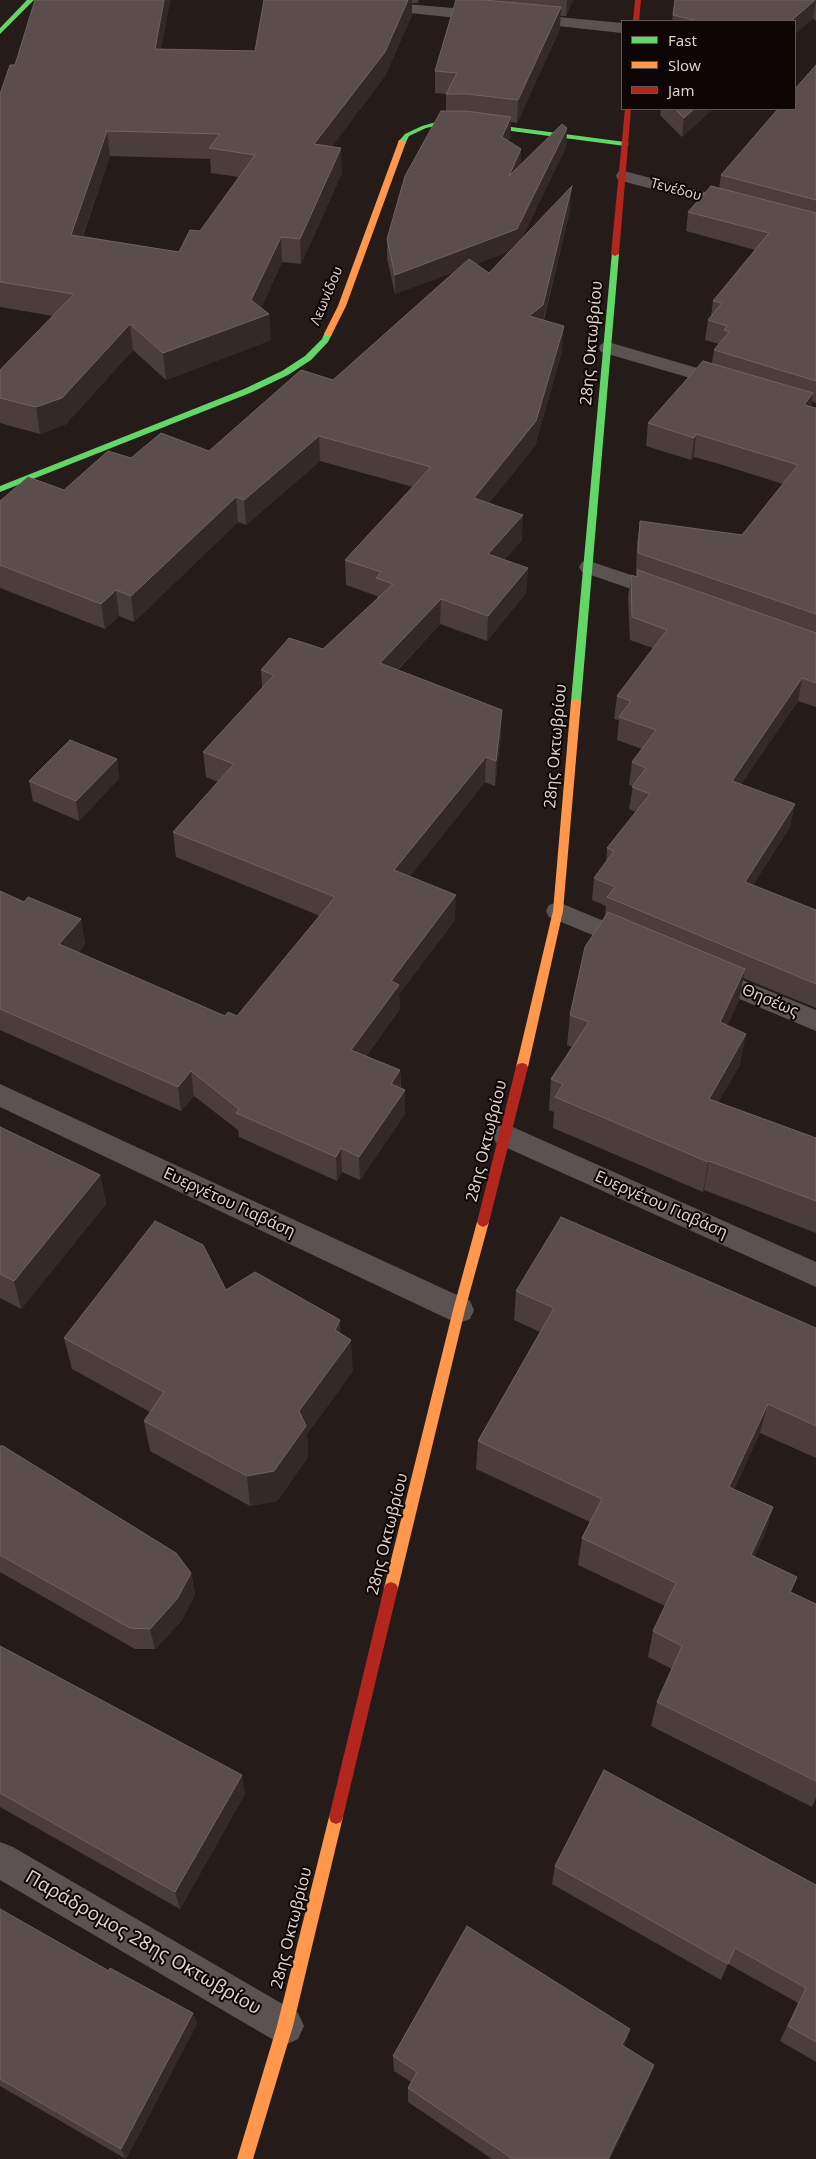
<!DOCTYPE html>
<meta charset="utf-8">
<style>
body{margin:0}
#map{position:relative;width:816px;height:2159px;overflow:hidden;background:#251c1a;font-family:"Noto Sans",sans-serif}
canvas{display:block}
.legend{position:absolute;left:621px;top:20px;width:175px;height:90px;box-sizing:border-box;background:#0d0605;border:1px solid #615755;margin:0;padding:6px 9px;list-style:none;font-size:15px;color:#ded1ce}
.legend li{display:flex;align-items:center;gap:10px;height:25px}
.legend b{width:25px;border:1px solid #615755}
</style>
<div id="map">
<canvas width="816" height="2159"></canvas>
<ul class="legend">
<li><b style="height:6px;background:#63d668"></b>Fast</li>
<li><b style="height:6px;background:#ff974d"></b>Slow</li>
<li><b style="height:6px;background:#b3261e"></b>Jam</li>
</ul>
</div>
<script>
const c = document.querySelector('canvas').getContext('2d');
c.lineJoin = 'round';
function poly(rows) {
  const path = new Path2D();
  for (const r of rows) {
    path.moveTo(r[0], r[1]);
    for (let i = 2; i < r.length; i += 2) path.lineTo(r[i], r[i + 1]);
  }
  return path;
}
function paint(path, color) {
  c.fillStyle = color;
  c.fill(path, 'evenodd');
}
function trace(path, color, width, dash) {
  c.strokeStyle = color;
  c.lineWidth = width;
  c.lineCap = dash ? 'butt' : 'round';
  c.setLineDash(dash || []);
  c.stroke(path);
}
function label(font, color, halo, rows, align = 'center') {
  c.font = font + ' "Noto Sans",sans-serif';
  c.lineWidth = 4;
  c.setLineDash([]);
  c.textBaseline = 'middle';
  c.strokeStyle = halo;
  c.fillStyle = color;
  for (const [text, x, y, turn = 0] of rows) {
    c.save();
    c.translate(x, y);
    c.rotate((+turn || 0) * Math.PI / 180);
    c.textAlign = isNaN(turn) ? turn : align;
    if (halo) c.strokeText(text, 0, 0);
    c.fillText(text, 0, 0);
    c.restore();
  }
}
paint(poly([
 [395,3,487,11,492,13,495,16,492,19,487,21,390,11,387,8,390,5,395,3],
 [526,14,622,23,622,33,521,22,518,19,521,16,526,14],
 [624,171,742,202,745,206,742,210,736,211,618,180,616,176,618,172,624,171],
 [608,342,735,379,738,383,735,387,728,389,601,352,599,348,601,344,608,342],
 [589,561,670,588,674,593,670,598,663,600,582,572,579,567,582,562,589,561],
 [558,902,640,936,643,942,640,948,631,951,549,917,546,911,549,905,558,902],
 [708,966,816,1010,816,1031,699,982,695,975,699,968,708,966]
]), '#5b5351');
paint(poly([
 [0,1084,470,1301,474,1310,470,1319,459,1323,448,1319,0,1107,0,1084],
 [506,1124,816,1262,816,1287,496,1143,492,1135,496,1127,506,1124],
 [0,1842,13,1847,298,2013,304,2026,298,2039,285,2045,272,2039,0,1880,0,1842]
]), '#5b5351');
paint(poly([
 [27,0,34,0,0,34,0,28,27,0],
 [440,121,466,121,625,142,629,144,625,146,466,125,440,125,426,128,409,136,405,144,398,142,405,134,422,126,440,121],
 [612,252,619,254,581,701,576,704,571,701,612,252],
 [325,332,332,334,328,342,311,360,288,375,250,393,0,492,0,486,244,389,282,371,305,356,322,339,325,332]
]), '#63d668');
paint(poly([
 [399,140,406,142,346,306,331,336,325,336,324,334,338,306,399,140],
 [576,698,581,701,563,911,528,1067,526,1070,522,1071,518,1070,516,1067,553,911,571,701,576,698],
 [483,1217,487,1219,489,1222,465,1310,398,1588,396,1592,391,1594,386,1592,384,1588,453,1310,477,1222,479,1219,483,1217],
 [336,1810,341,1812,343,1817,293,2026,253,2159,237,2159,277,2026,329,1817,331,1812,336,1810]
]), '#ff974d');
paint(poly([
 [635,0,641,0,639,21,633,21,635,0],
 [625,109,631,109,619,254,615,256,611,254,625,109],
 [522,1063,526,1064,528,1067,489,1222,487,1225,483,1227,479,1225,477,1222,516,1067,518,1064,522,1063],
 [391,1582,396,1584,398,1588,343,1817,341,1822,336,1824,331,1822,329,1817,384,1588,386,1584,391,1582]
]), '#b3261e');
paint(poly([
 [35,0,170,0,161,49,255,51,264,0,419,0,418,3,412,3,412,15,385,76,332,146,342,173,301,264,282,262,261,308,271,340,166,380,133,350,66,424,40,434,0,423,0,370,53,316,0,307,0,94,15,65],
 [110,156,210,159,211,173,239,177,200,231,179,252,83,236],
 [456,0,573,0,566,16,560,16,560,29,517,123,511,122,511,136,508,141,521,165,567,128,566,147,522,238,570,210,544,320,562,351,535,446,489,503,522,540,504,560,528,568,526,593,487,641,440,624,398,670,501,735,495,786,485,782,410,876,455,920,399,994,400,1009,366,1056,400,1070,401,1088,405,1090,405,1114,360,1180,342,1172,337,1181,239,1137,238,1130,194,1096,181,1111,0,1030,0,891,24,902,81,919,85,944,78,953,225,1016,237,1016,320,916,176,857,173,832,218,782,206,777,203,752,262,688,261,670,323,649,377,599,377,596,346,585,345,560,413,487,320,461,246,525,238,522,134,622,119,616,105,629,0,588,0,501,64,490,131,458,209,451,333,380,454,272,395,294,387,258,387,239,446,111,446,94,435,93,435,71],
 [509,251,489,273,476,264],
 [675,0,816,0,816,21,813,18,795,34,795,21,672,21],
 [816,65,816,403,812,401,811,407,816,408,816,707,798,701,741,784,790,827,753,885,816,910,816,1008,743,978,739,1000,727,1025,740,1065,718,1102,816,1138,816,1233,704,1190,703,1192,553,1128,554,1112,549,1110,551,1079,572,1047,567,1045,570,1015,605,916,606,906,592,900,594,878,606,863,607,848,636,812,629,809,633,786,629,785,632,762,642,749,617,740,619,720,614,719,617,696,653,648,630,640,628,598,631,575,637,577,637,576,636,575,637,543,640,521,742,535,783,484,716,463,694,457,691,460,646,446,648,423,712,363,714,350,719,344,705,340,708,320,711,317,713,301,755,250,686,231,688,212,719,188,721,175],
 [661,109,713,109,682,137,660,115],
 [117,759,119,778,79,821,33,801,29,781],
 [0,1127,100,1175,106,1204,21,1309,0,1298],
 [226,1290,341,1334,353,1371,307,1434,308,1457,277,1501,250,1506,150,1451,144,1421,150,1412,72,1369,64,1338],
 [516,1291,816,1328,816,1458,760,1433,734,1489,773,1507,765,1534,754,1557,792,1592,816,1604,816,1798,812,1807,651,1726,657,1702,672,1669,648,1657,653,1631,665,1606,578,1565,582,1538,590,1522,476,1469,478,1441,540,1332,514,1320],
 [0,1446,191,1573,195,1594,182,1620,155,1649,135,1649,0,1572],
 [0,1646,245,1794,180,1909,0,1807],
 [555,1866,816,1885,816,2062,780,2041,798,2003,728,1964,721,1980,552,1884],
 [0,1909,109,1971,193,2013,197,2024,126,2159,0,2086],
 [630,2029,624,2047,654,2065,648,2080,610,2159,492,2159,408,2102,408,2088,411,2082,394,2071,393,2056]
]), '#4a3d3b');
paint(poly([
 [164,0,170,0,157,74,155,49],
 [408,0,412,0,412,15,385,76,315,169,314,144],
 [567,0,573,0,566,16],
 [815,0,816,0,813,18,795,34,795,21,791,21],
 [561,7,560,29,517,123,518,100],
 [694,109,713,109,682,137,684,118],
 [511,117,511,136,502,156,502,137],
 [567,128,566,147,517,249,395,294,395,275],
 [107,131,110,156,74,260,71,235],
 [341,148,342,173,301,264,300,239],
 [521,149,521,167,509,176],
 [572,186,570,210,541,329,529,316],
 [281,237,282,262,256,319,269,314,271,340,166,380,163,353,251,300],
 [130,324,133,350,66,424,40,434,36,407],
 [564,326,562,351,535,446,473,523,474,498],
 [813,393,809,415,804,405],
 [696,434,694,457,691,460,694,438],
 [319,436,320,461,246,525,244,500],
 [236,497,238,522,134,622,131,596],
 [523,515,522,540,487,579,488,554],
 [528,568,526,593,487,641,488,616],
 [116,590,119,616,105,629,101,604],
 [441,599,440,624,380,688,380,663],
 [802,678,798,701,728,803,732,781],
 [502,710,501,735,495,786,496,761],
 [486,757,485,782,395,895,394,870],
 [117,759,119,778,79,821,76,801],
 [795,804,790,827,741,904,745,882],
 [456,895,455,920,399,994,400,1009,352,1074,351,1050,391,981],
 [81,919,85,944,64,969,59,944],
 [745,969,739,1000,715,1053,720,1022],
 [746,1034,740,1065,703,1129,709,1099],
 [400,1070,401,1094,391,1084],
 [191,1071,194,1096,181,1111,178,1087],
 [405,1090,405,1114,360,1180,359,1157],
 [341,1148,342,1172,337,1181,336,1157],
 [709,1161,704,1190,703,1192,708,1162],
 [100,1175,106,1204,21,1309,14,1281],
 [340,1320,342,1351,351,1340,353,1371,307,1434,308,1457,277,1501,250,1506,247,1476,335,1330],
 [768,1404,760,1433,722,1514,729,1487],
 [773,1507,765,1534,743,1582,751,1555],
 [191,1573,195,1594,182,1620,155,1649,150,1629],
 [797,1577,788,1603,790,1592],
 [242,1775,245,1794,180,1909,175,1892],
 [193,2013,197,2024,126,2159,121,2149],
 [630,2029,625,2044,617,2060,622,2045],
 [654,2065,648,2080,610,2159,608,2159]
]), '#352927');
const building = poly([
 [35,0,164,0,155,49,255,51,264,0,408,0,385,52,314,144,341,148,300,239,281,237,251,300,269,314,163,353,130,324,62,398,36,407,0,398,0,370,74,294,0,282,0,94,10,65,15,65,35,0],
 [107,131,220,134,209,148,255,155,200,231,190,230,179,252,71,235,107,131],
 [456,0,484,0,561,7,518,100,467,94,446,94,457,73,435,71,456,0],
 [675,0,815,0,791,21,698,21,673,15,675,0],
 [816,65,816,200,721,175,778,109,795,109,795,89,816,65],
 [675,109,694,109,684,118,675,109],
 [441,111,466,111,511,117,502,137,521,149,509,176,562,124,567,128,517,229,395,275,387,239,405,176,441,111],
 [572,186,543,305,529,316,564,326,536,421,474,498,523,515,488,554,528,568,488,616,441,599,380,663,502,710,496,761,486,757,394,870,456,895,391,981,399,985,351,1050,400,1070,391,1084,405,1090,359,1157,341,1148,336,1157,236,1113,239,1109,191,1071,178,1087,0,1009,0,891,24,902,28,897,81,919,59,944,225,1016,228,1012,237,1016,335,897,173,832,234,764,203,752,274,675,261,670,289,638,323,649,393,584,376,578,381,572,345,560,431,467,319,436,244,500,236,497,131,596,116,590,101,604,0,565,0,501,28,477,64,490,108,451,131,458,161,433,209,451,301,370,333,380,469,259,489,273,572,186],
 [711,186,816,213,816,381,714,350,729,332,724,330,727,326,708,320,722,303,713,301,769,233,688,212,711,186],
 [703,361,813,393,804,405,816,408,816,614,638,553,640,521,742,535,798,465,719,441,696,434,694,438,648,423,703,361],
 [638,570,816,633,816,683,802,678,732,781,795,804,745,882,816,910,816,984,607,897,615,887,594,878,614,851,607,848,650,794,632,787,646,768,632,762,656,730,619,717,631,701,617,696,667,630,632,617,631,575,637,577,638,570],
 [70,740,117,759,76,801,29,781,70,740],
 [608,912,745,969,720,1022,746,1034,709,1099,816,1138,816,1201,709,1161,708,1162,555,1097,563,1084,551,1079,589,1022,570,1015,585,947,608,912],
 [0,1127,100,1175,14,1281,0,1274,0,1127],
 [561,1217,816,1328,816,1426,768,1404,729,1487,773,1507,751,1555,797,1577,790,1592,816,1604,816,1781,657,1702,682,1646,653,1631,676,1583,582,1538,602,1499,478,1441,554,1308,516,1291,561,1217],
 [155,1221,203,1245,226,1290,255,1272,340,1320,335,1330,351,1340,299,1411,306,1426,274,1471,247,1476,144,1421,164,1392,64,1338,155,1221],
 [0,1446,3,1446,176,1553,191,1573,177,1599,150,1629,130,1628,0,1555,0,1446],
 [0,1646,242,1775,175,1892,0,1793,0,1646],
 [604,1770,816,1885,816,2042,788,2026,806,1988,735,1948,728,1964,555,1866,604,1770],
 [0,1909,109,1971,110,1968,193,2013,121,2149,0,2079,0,1909],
 [467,1926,630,2029,622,2045,654,2065,608,2159,513,2159,408,2088,417,2072,393,2056,467,1926]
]);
paint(building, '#5a4d4b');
trace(building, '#6f625f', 1);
label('14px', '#ded1ce', '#0d0605', [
 ["Τενέδου",676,190,15],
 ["Λεωνίδου",327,296,-67]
]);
label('16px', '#ded1ce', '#0d0605', [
 ["28ης Οκτωβρίου",592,343,-85],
 ["28ης Οκτωβρίου",556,746,-85],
 ["Θησέως",770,1001,23],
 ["28ης Οκτωβρίου",487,1141,-76],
 ["Ευεργέτου Γιαβάση",229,1203,25],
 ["Ευεργέτου Γιαβάση",661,1205,24],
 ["28ης Οκτωβρίου",388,1534,-76],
 ["28ης Οκτωβρίου",292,1928,-76]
]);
label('19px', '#ded1ce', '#0d0605', [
 ["Παράδρομος 28ης Οκτωβρίου",143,1943,30]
]);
</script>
